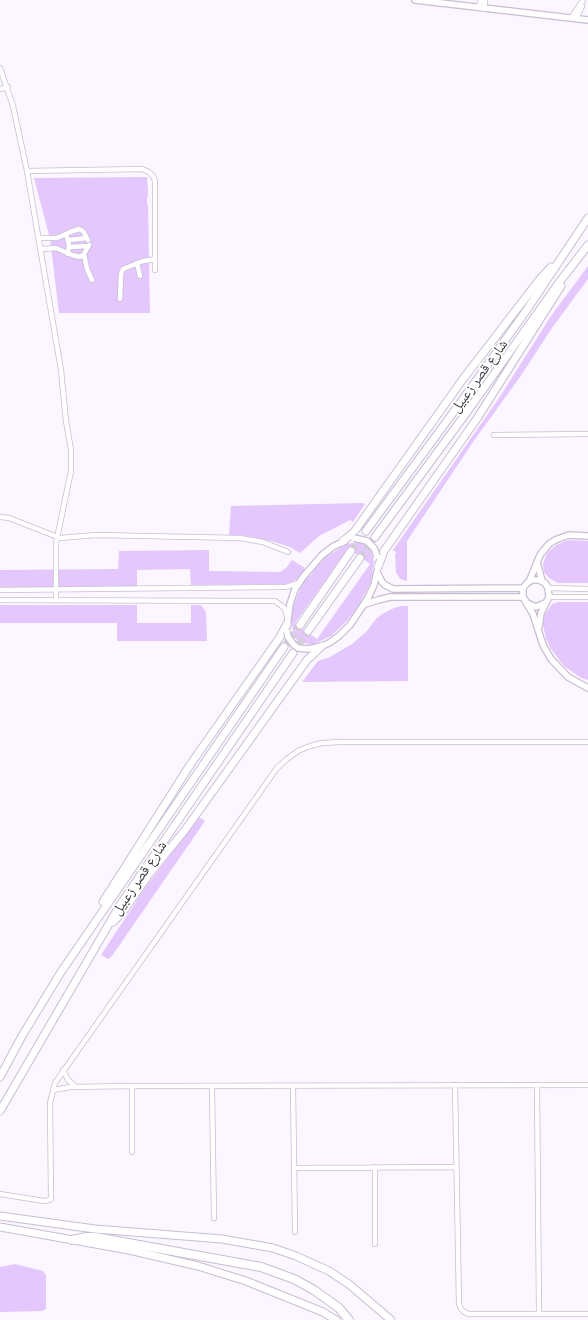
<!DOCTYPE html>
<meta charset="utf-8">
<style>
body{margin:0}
canvas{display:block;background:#fbf6ff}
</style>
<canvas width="588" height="1320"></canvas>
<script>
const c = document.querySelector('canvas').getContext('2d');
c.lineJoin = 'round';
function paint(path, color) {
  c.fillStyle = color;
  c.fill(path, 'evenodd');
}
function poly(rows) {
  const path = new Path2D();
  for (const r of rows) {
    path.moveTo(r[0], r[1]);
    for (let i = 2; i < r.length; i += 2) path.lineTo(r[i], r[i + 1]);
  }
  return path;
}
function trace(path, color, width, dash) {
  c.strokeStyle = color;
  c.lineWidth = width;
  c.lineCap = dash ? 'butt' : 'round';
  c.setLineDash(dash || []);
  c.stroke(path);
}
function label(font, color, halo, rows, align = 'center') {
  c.font = font + ' Lato,"Noto Naskh Arabic",sans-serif';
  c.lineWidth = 4;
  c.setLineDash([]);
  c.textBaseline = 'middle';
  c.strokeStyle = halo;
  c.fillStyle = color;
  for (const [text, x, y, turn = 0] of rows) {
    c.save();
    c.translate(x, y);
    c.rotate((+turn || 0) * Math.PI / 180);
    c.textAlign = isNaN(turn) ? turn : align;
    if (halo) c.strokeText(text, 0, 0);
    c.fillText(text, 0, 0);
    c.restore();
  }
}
paint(poly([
 [147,177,148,191,148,197,147,197,147,204,148,205,150,313,59,313,50,239,34,178],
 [588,266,588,279,552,328,520,377,473,442,407,541,407,581,400,579,396,572,395,555,396,552,393,550,499,398,551,316],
 [362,503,365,504,353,522,350,520,319,536,300,553,290,547,271,541,247,536,229,535,231,506],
 [571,540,588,541,588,583,558,583,549,578,544,572,543,564,547,553,556,545,566,541],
 [358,542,364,544,370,549,374,561,371,582,359,605,347,621,331,636,314,644,308,644,299,642,294,637,291,621,293,607,301,587,307,577,310,576,313,572,312,571,324,558,347,544],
 [348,548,370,564,317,639,295,623],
 [209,550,209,571,280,572,286,568,292,560,305,568,299,578,289,584,191,585,190,569,137,570,137,586,0,588,0,570,118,569,119,551],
 [558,602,588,602,588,680,581,678,564,666,551,649,546,639,543,624,544,616,552,604],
 [0,605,137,605,137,623,191,623,191,605,201,605,206,612,207,641,117,641,117,623,0,623],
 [401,606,408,606,408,681,302,682,318,661,330,657,352,644,366,632,376,619,382,614,394,608],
 [199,817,205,821,112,956,108,959,101,955,145,888],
 [15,1264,43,1271,46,1275,46,1309,42,1311,0,1312,0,1267]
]), '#e4c8fd');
trace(poly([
 [351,551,366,531],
 [360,558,375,537],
 [284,647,300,625],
 [293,653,308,631]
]), '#d3ced7', 7, [7, 3.5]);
const minor = poly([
 [478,8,481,0],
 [484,9,485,0],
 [571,18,583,0],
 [576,19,582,6],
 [0,68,13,106,27,171,61,370,66,421,71,450,71,471,56,543,56,600],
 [0,89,8,87],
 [27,171,142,169,149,172,153,176,155,181,155,270],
 [66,234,69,245,68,254],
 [39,238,57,238,70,232,79,229,83,231,88,240],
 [69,240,87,238],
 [69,247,88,246],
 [41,249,56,248,72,255,80,257,84,254,89,245],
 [84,254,87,269,92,280],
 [137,263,140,276],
 [120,299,121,274,123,269,143,261,155,259],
 [494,435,588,434],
 [0,517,9,518,60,538,96,535,240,538,263,542,288,552],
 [548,588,588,589],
 [0,590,278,587,286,587,299,583],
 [549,597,588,597],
 [0,600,271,601,275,601,282,606,285,609,287,617],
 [63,1070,68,1080,75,1086],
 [455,1085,459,1304,461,1309,464,1312,469,1314,588,1314],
 [132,1086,132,1152],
 [293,1086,295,1232],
 [537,1086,539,1314],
 [212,1087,214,1218],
 [53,1090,71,1087,132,1086,588,1085],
 [375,1167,375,1244],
 [294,1168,456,1167],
 [0,1194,44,1201,49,1200,51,1199,50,1103,55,1083,277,768,287,759,298,751,310,746,322,743,340,742,588,742]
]);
const tertiary = poly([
 [415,0,588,20],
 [537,562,542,581],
 [377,572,382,582,385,585,393,589,523,588],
 [529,582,540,555,549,544,555,540,569,535,588,536],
 [525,601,533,614,543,645,551,659,568,677,588,688],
 [365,604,378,600,390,597,523,597],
 [287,627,290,604,295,589,303,577,322,555,334,546,345,541],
 [539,627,541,613,549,597,548,588,545,583,539,580,532,580,527,583,523,588,523,597,527,603,536,607,545,603],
 [308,649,322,646,329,643,339,636,350,625,368,598,374,585,377,572]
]);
const primary = poly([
 [366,531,458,406,526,311,588,218],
 [375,537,467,412,558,284,588,245],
 [342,542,354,532,463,379,540,279,551,267],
 [378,567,384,551,478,417,561,286],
 [300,625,351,551],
 [308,631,360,558],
 [103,902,190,765,280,637,287,624],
 [113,922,122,913,150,873,185,830,307,660,322,646],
 [0,1077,22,1036,61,972,284,647],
 [0,1111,120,905,293,653],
 [0,1216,95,1229,222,1239,273,1248,296,1256,329,1271,350,1285,391,1320],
 [0,1227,129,1250,198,1266,246,1281,323,1312,336,1320]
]);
const motorway = poly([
 [72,1240,87,1237,95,1237,261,1267,294,1279,314,1290,339,1308,349,1320]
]);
trace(minor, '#c9bdd3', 6);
trace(tertiary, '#c9bdd3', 8);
trace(primary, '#c9bdd3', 9);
trace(motorway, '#c9bdd3', 10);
trace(minor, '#fff', 4.5);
trace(tertiary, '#fff', 5.5);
trace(primary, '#fff', 7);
trace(motorway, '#fff', 8);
const tertiaryBridge = poly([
 [354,538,367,541,374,548,377,556],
 [287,632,288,637,294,645,298,648,308,649]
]);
trace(tertiaryBridge, '#c9bdd3', 8, []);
trace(tertiaryBridge, '#fff', 5.5);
label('14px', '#353039', '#fff', [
 ["شارع قصر زعبيل",479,376,-54],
 ["شارع قصر زعبيل",139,878,-56]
]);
</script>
